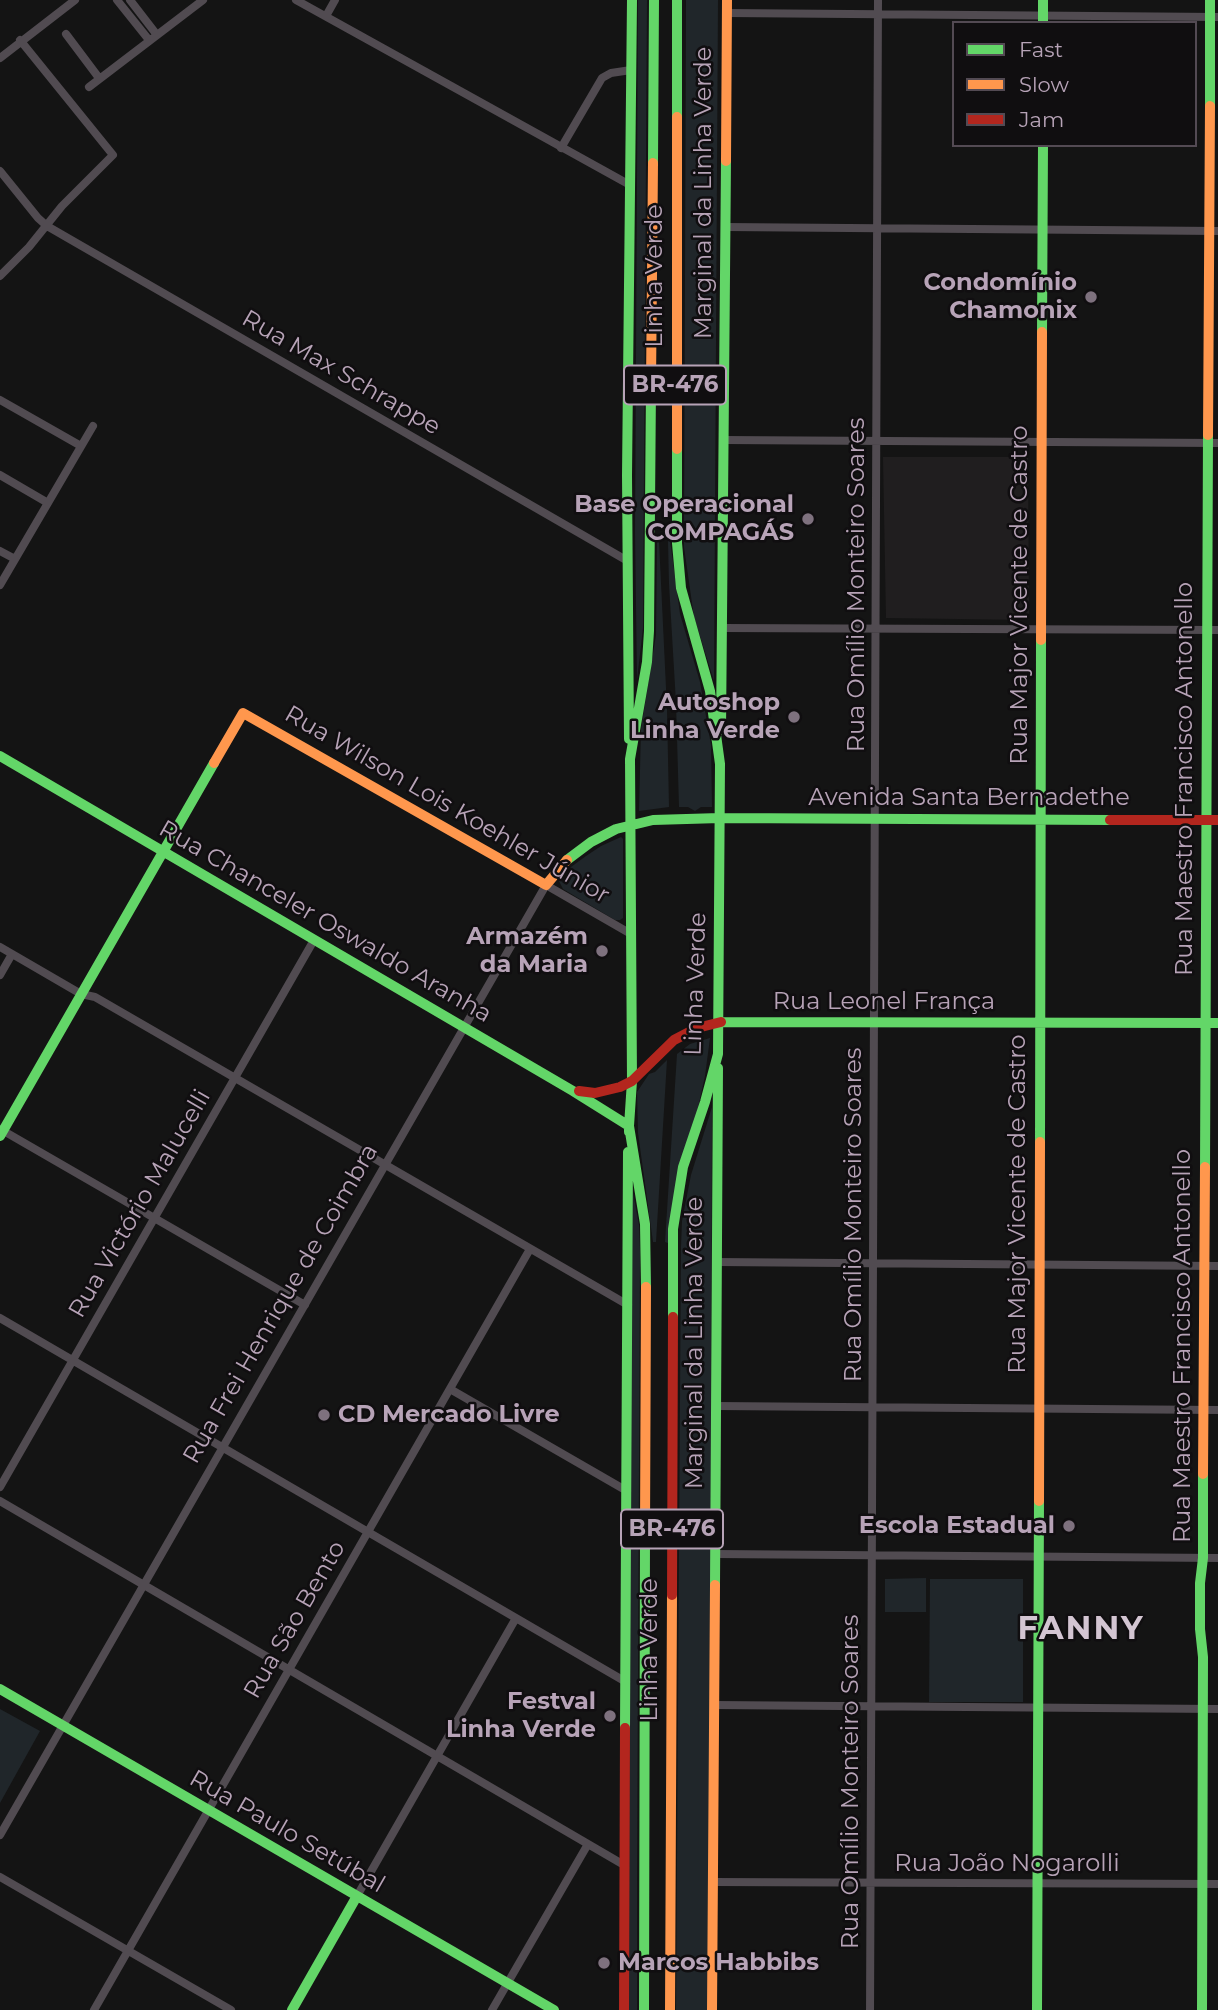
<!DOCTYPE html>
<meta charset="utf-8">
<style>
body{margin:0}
#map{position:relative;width:1218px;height:2010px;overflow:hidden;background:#141414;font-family:Montserrat,sans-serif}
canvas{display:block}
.legend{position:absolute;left:952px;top:21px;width:245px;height:126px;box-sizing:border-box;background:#100e10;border:2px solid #534a53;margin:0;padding:9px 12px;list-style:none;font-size:21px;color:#b7a3b7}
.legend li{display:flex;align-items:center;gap:14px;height:35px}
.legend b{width:35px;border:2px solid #534a53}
</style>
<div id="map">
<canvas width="1218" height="2010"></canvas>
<ul class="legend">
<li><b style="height:9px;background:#63d668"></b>Fast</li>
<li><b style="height:9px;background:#ff974d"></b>Slow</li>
<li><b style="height:9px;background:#b3261e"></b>Jam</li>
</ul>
</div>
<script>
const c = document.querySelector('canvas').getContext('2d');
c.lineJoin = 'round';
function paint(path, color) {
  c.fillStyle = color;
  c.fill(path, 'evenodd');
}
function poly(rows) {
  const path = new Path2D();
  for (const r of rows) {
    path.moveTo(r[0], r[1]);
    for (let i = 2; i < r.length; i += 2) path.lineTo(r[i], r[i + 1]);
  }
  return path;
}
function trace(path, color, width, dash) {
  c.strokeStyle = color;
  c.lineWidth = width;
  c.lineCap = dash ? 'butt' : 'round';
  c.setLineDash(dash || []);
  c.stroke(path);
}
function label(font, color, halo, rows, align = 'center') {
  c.font = font + ' Montserrat,sans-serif';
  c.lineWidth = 5;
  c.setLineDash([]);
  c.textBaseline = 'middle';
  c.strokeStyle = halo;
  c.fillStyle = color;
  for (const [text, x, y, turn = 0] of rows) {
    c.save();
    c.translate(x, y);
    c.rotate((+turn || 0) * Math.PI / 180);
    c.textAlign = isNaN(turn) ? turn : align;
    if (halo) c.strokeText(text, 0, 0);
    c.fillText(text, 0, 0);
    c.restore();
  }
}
paint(poly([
 [883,457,1028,457,1029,620,886,618]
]), '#201e1f');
paint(poly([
 [638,0,647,0,643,628,637,680,635,531],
 [686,0,718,0,714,681,694,617,684,547],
 [670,540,680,614,700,682,711,745,712,807,701,807,695,811,688,807,679,807,676,703,669,584,668,541],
 [657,541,659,541,667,709,669,807,639,811,641,729,656,635],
 [621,837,623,839,623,918,620,920,615,920,563,889,559,881,571,867,586,856,601,846],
 [710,1038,705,1076,668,1243,665,1242,677,1054,690,1044],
 [667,1060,656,1242,653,1242,638,1133,637,1092,649,1074,655,1072],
 [712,1107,710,2010,676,2010,681,1247,682,1221,691,1175],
 [632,1187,639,1225,640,1252,637,1881,637,2010,628,2010],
 [926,1578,926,1612,885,1612,885,1579],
 [930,1579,1023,1579,1023,1702,929,1702],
 [0,1709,40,1731,0,1803]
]), '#20262a');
trace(poly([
 [117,0,149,40],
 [130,0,157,35],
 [296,0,630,185],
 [727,13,1218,17],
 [326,16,335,0],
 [66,34,99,78],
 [0,58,75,0],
 [89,87,203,0],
 [561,148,602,78,611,73,631,70],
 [0,171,38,218,47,226,626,560],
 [725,227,1218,231],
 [0,276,29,247,62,206,113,155,20,40],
 [0,400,81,446],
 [723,440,1218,443],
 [0,475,48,503],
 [0,551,15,559],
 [0,585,93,426],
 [722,628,1218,630],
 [0,947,81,994,95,997,628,1305],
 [0,975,12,954],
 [0,1129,305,1305],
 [716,1262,1218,1266],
 [0,1318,626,1682],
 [450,1389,627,1491],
 [716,1406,1218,1410],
 [0,1487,314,940],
 [0,1501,624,1865],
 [715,1554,1218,1558],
 [714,1705,1218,1709],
 [0,1835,546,885,631,934],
 [0,1877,231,2010],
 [713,1882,1218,1884],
 [357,1896,516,1618],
 [94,2010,530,1249],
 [492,2010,588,1844],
 [870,2010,878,0]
]), '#514b51', 8);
trace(poly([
 [677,0,677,117],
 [1043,0,1043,23],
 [1210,106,1210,0],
 [653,163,654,0],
 [1042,332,1043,145],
 [721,730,726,161],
 [629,739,627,475,632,0],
 [0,756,573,1091,629,1126,629,1132],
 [567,860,591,842,616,829,653,820,720,818,1110,820],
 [721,1022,1218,1023],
 [0,1136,214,763],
 [1040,1142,1041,640],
 [1205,1167,1208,435],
 [646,1287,645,1224,629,1126,632,1081,630,759,647,662,649,631,651,385],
 [673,1317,673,1229,683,1167,705,1102,718,1054,720,764,710,691,681,588,677,543,677,449],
 [715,1585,718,1068],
 [0,1689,554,2010],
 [625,1728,628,1152],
 [292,2010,357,1896],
 [644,2010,645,1531],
 [1037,2010,1039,1501],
 [1202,2010,1203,1657,1200,1629,1200,1583,1203,1558,1203,1474]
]), '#63d668', 10);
trace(poly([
 [677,117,677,449],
 [726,161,727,0],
 [651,385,653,163],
 [1208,435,1210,106],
 [1041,640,1042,332],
 [214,763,243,713,546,885,567,860],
 [1203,1474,1205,1167],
 [1039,1501,1040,1142],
 [645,1531,646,1287],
 [670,2010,672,1595],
 [712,2010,715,1585]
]), '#ff974d', 10);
trace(poly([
 [1110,820,1218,820],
 [579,1091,595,1093,620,1087,632,1081,674,1040,697,1028,721,1022],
 [672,1595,673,1317],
 [624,2010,625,1728]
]), '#b3261e', 10);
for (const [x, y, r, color] of [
 [1091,297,7,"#7e717e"],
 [808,519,7,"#7e717e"],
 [794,717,7,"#7e717e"],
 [602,951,7,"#7e717e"],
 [324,1415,7,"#7e717e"],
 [1069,1526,7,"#7e717e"],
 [610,1716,7,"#7e717e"],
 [604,1963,7,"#7e717e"]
]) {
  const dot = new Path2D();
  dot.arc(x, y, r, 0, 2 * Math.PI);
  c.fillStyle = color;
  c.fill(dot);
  trace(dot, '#100e10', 2.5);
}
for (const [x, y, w] of [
 [675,385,102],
 [672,1529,102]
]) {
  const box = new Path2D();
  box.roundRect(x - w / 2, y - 19.5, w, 39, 5);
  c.fillStyle = '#100e10';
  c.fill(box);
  trace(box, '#b7a3b7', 2);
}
label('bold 23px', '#b7a3b7', null, [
 ["BR-476",675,385],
 ["BR-476",672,1529]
]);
label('24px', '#b7a3b7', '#100e10', [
 ["Marginal da Linha Verde",704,193,-90],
 ["Linha Verde",655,276,-90],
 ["Rua Max Schrappe",341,373,30],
 ["Rua Omílio Monteiro Soares",857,585,-90],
 ["Rua Major Vicente de Castro",1020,595,-90],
 ["Rua Maestro Francisco Antonello",1185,779,-90],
 ["Avenida Santa Bernadethe",969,798],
 ["Rua Wilson Lois Koehler Júnior",447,805,30],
 ["Rua Chanceler Oswaldo Aranha",325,922,30],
 ["Linha Verde",696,984,-88],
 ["Rua Leonel França",884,1002],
 ["Rua Victório Malucelli",140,1204,-60],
 ["Rua Major Vicente de Castro",1018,1204,-90],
 ["Rua Omílio Monteiro Soares",854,1215,-90],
 ["Rua Frei Henrique de Coimbra",281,1304,-60],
 ["Marginal da Linha Verde",695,1343,-90],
 ["Rua Maestro Francisco Antonello",1183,1346,-90],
 ["Rua São Bento",295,1620,-60],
 ["Linha Verde",650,1650,-90],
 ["Rua Omílio Monteiro Soares",851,1782,-90],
 ["Rua Paulo Setúbal",287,1832,30],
 ["Rua João Nogarolli",1007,1864]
]);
label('bold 24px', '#b7a3b7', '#100e10', [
 ["Condomínio",1077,283],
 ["Chamonix",1077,311],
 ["Base Operacional",794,505],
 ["COMPAGÁS",794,533],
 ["Autoshop",780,703],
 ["Linha Verde",780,731],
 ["Armazém",588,937],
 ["da Maria",588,965],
 ["CD Mercado Livre",338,1415,"left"],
 ["Escola Estadual",1055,1526],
 ["Festval",596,1702],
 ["Linha Verde",596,1730],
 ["Marcos Habbibs",618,1963,"left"]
], 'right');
c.letterSpacing = '2px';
label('bold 32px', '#d3c5d2', '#100e10', [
 ["FANNY",1081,1630]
]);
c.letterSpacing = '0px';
</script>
